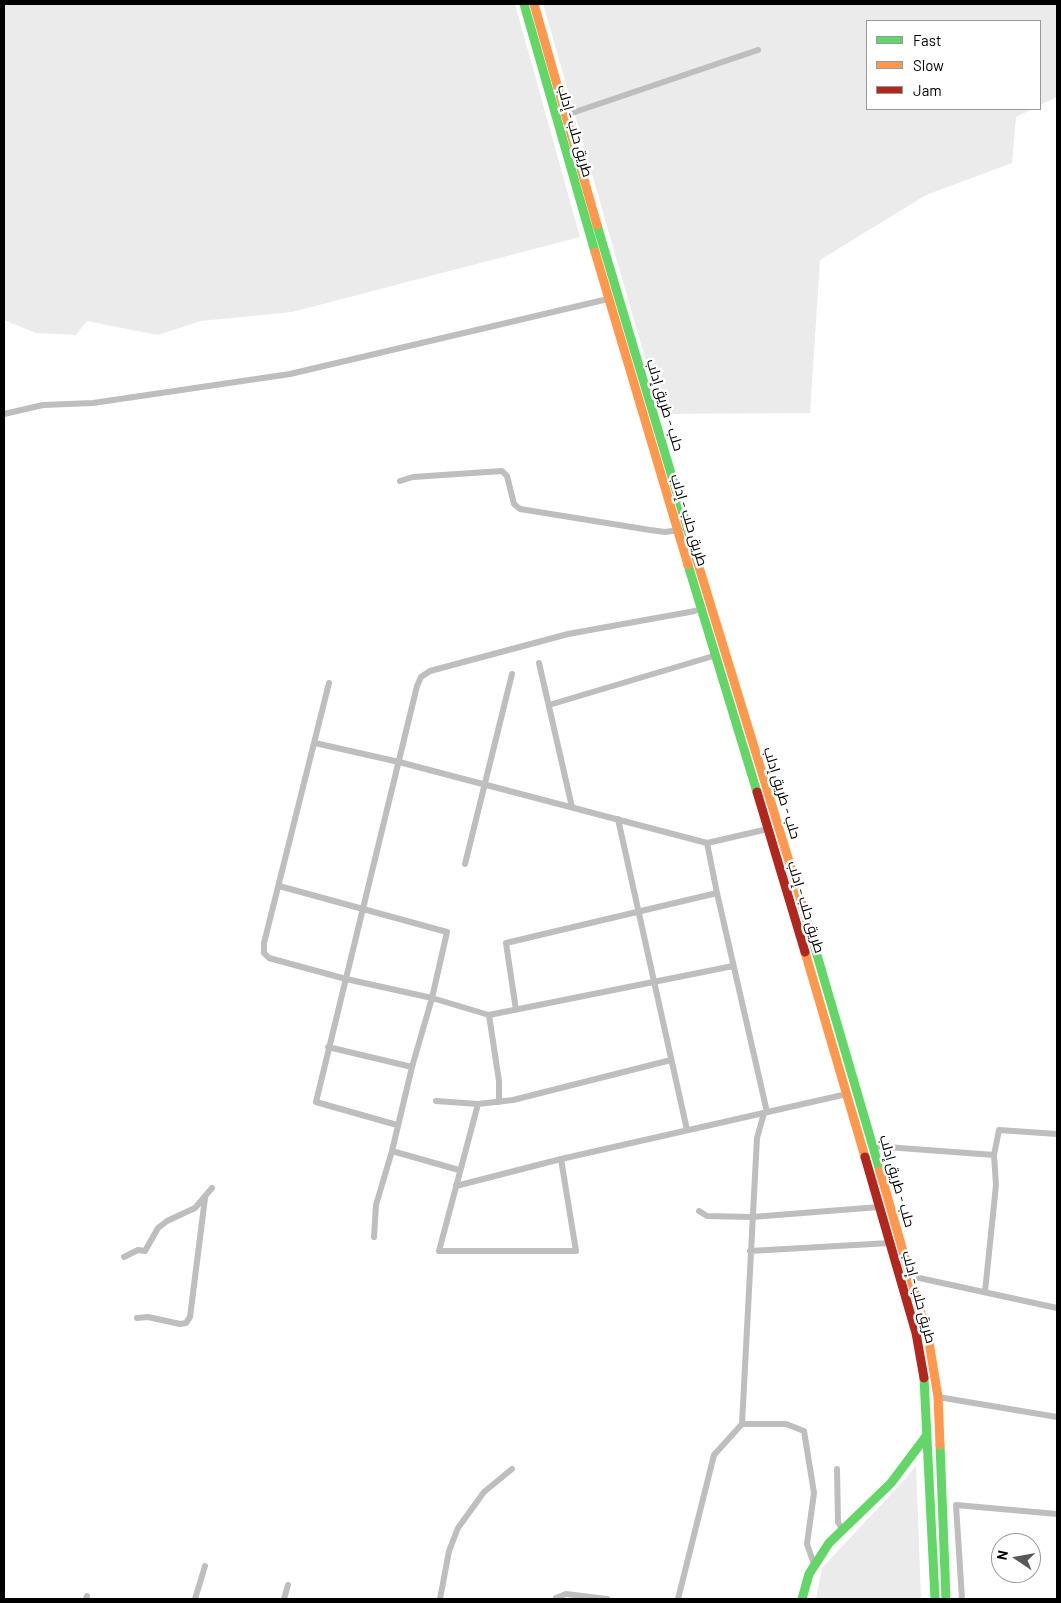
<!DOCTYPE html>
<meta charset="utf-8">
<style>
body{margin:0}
#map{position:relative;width:1061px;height:1603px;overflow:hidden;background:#fff;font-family:Barlow,sans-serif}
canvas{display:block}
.frame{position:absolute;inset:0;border:5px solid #000;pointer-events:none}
.legend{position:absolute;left:866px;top:20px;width:175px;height:90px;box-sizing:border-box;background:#fff;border:1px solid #999;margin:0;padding:6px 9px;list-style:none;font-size:15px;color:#000}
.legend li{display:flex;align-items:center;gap:10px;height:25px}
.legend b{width:25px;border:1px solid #999}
.north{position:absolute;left:991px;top:1533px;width:50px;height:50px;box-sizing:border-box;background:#fff;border:1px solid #999;border-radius:50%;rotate:282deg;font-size:14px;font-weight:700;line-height:20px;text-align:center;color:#000}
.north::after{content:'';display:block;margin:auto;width:18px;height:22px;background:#595959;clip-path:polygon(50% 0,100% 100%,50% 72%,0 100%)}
</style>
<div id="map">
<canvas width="1061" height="1603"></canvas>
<div class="frame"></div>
<ul class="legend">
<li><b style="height:6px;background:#63d668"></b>Fast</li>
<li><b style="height:6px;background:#ff974d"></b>Slow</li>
<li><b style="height:6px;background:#b3261e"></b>Jam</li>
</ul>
<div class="north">N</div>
</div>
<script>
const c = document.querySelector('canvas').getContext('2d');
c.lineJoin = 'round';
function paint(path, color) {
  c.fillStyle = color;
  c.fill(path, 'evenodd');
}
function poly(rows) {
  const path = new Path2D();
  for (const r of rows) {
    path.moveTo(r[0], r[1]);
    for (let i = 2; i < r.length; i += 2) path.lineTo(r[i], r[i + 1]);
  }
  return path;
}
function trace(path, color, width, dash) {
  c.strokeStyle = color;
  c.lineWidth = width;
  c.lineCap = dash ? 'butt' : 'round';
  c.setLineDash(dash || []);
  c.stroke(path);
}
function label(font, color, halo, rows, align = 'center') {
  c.font = font + ' Barlow,Cairo,sans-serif';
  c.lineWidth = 5;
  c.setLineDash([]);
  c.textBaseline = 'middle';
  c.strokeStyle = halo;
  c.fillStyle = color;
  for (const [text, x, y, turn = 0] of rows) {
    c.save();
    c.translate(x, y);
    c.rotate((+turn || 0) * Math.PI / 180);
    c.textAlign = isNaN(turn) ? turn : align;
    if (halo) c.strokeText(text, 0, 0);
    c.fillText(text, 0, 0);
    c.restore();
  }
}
paint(poly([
 [4,4,515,4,580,237,292,312,201,321,158,335,87,321,76,335,36,333,4,320],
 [543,4,1057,4,1057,97,1040,105,1040,21,867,21,867,109,1032,109,1016,117,1012,163,926,195,820,260,810,413,661,414],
 [916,1465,921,1599,816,1599,822,1568,906,1478]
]), '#ebebeb');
trace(poly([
 [566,115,758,50],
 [4,414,43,405,93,403,290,374,608,299],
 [400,481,413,477,502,471,507,476,514,504,520,509,650,530,665,532,680,530],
 [539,663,572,807],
 [329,683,264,943,264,953,269,958,346,979,432,998,489,1015,733,966],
 [549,705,710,657],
 [315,743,399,762,707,843,768,829],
 [618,819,687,1130],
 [707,843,717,893,767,1112],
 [465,864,512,674],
 [279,886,447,932,432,998,412,1067,392,1151,459,1170],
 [516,1010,506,943,717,893],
 [489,1015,499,1081,499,1102],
 [328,1047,412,1067],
 [436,1101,478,1104,513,1100,671,1060],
 [478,1104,439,1251,576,1251,561,1159],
 [397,1125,316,1102,417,686,421,677,430,671,568,634,695,611],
 [873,1146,994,1155,999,1130,1057,1134],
 [456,1186,561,1159,847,1094],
 [699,1211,707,1216,752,1217,879,1207],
 [374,1237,376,1205,392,1151],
 [750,1251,890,1243],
 [124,1257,138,1250,145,1251,158,1228,167,1221,195,1208,212,1188],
 [910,1276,1057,1308],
 [985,1292,996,1185,994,1155],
 [137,1318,148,1317,180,1324,186,1323,190,1317,205,1198],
 [938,1397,1057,1417],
 [742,1424,757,1138,764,1113],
 [837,1469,838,1522,842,1529],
 [556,1598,566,1594,607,1599],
 [86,1599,87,1596],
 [195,1599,205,1566],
 [284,1599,288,1585],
 [440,1599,449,1551,458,1528,484,1492,512,1469],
 [678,1599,714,1455,742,1424,786,1424,804,1431,814,1493,807,1544,814,1564],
 [962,1599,956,1505,1057,1514]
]), '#bebebe', 6);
trace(poly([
 [524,4,595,252],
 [597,225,695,554],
 [688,565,757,792],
 [803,907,880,1171],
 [924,1378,935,1599],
 [940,1445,946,1599],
 [802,1599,809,1574,829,1543,891,1483,927,1435]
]), '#63d668', 9);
trace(poly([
 [534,4,597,225],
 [595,252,688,565],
 [695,554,803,907],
 [805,952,865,1157],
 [880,1171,929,1342,938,1397,940,1445]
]), '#ff974d', 9);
trace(poly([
 [757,792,805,952],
 [865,1157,916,1333,924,1378]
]), '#b3261e', 9);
label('14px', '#000', '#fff', [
 ["طريق حلب - إدلب",575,131,74],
 ["حلب - طريق إدلب",665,405,73],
 ["طريق حلب - إدلب",689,520,73],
 ["حلب - طريق إدلب",782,793,73],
 ["طريق حلب - إدلب",806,907,73],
 ["حلب - طريق إدلب",897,1181,74],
 ["طريق حلب - إدلب",919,1297,75]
]);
</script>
